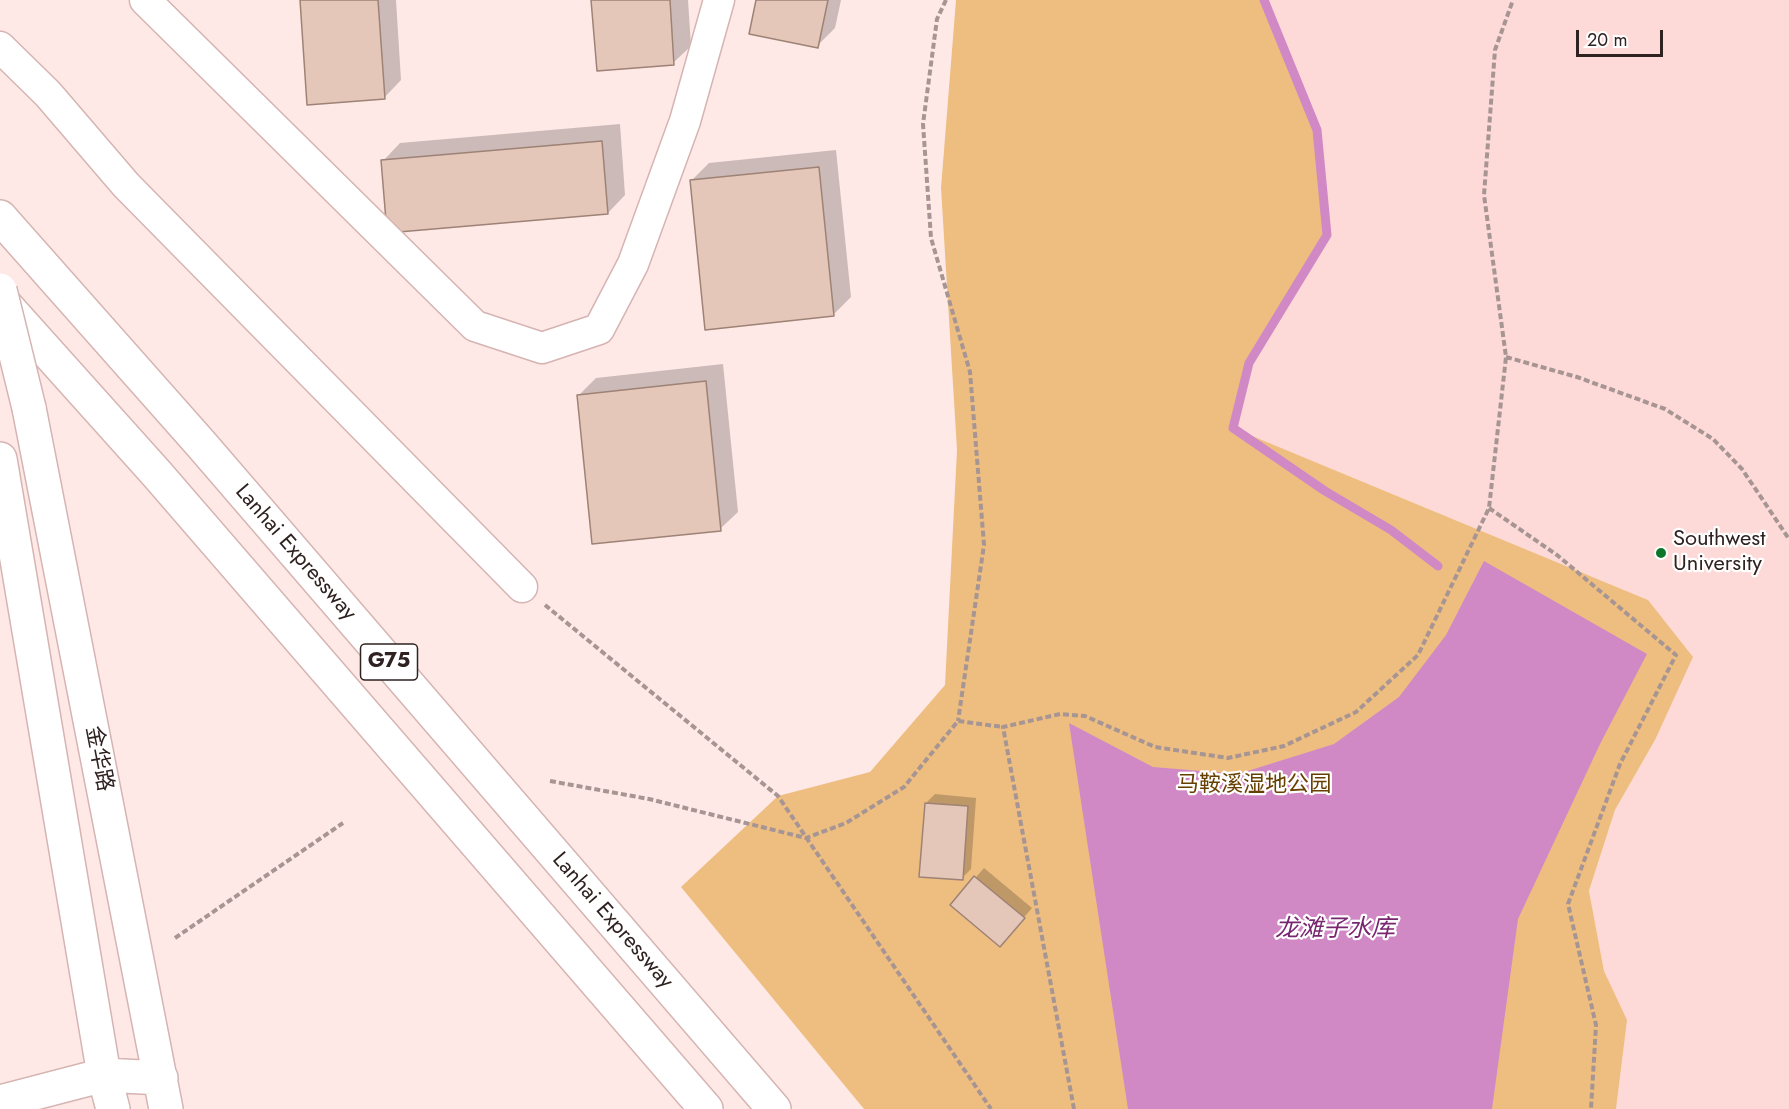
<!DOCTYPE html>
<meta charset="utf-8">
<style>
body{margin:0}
#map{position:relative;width:1789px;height:1109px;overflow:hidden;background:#fee9e7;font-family:Jost,sans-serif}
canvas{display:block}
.scale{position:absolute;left:1576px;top:30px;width:87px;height:27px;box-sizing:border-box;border:3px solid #2f2221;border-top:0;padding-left:8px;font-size:18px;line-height:21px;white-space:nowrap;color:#2f2221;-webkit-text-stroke:4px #fff;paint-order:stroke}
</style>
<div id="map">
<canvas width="1789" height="1109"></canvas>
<div class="scale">20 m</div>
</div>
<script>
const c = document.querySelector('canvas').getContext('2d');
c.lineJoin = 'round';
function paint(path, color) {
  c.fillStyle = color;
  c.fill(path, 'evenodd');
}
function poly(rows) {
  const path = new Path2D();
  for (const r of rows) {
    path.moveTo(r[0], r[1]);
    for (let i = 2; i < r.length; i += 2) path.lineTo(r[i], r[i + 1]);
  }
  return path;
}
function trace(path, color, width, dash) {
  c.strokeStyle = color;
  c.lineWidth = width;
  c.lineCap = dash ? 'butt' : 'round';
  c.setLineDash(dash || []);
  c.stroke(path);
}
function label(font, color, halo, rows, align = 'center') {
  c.font = font + ' Jost,"Noto Sans SC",sans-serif';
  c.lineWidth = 4.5;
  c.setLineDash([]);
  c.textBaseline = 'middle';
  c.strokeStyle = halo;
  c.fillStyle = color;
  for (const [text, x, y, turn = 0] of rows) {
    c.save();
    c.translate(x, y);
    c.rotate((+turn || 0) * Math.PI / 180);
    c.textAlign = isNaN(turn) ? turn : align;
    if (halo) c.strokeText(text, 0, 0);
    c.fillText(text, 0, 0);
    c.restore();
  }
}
paint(poly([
 [1264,0,1789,0,1789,1109,1616,1109,1626,1020,1604,971,1589,892,1615,810,1655,740,1648,600,1233,428,1249,363,1327,234,1317,130]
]), '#fddad7');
paint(poly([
 [956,0,1264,0,1317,130,1327,235,1249,363,1233,428,1648,600,1693,657,1655,740,1615,810,1589,891,1604,971,1627,1020,1616,1109,864,1109,681,887,778,796,870,772,945,685,957,450,941,188]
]), '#eebe81');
paint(poly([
 [1484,561,1647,654,1601,742,1518,919,1492,1109,1128,1109,1069,723,1153,767,1238,774,1334,744,1399,697,1446,635]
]), '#d089c5');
paint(poly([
 [301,0,396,0,401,80,384,98],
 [593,0,688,0,691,46,673,63],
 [757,0,841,0,835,28,817,46],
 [620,124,625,195,608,213,383,161,400,143],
 [836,150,851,297,833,315,691,181,709,163],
 [723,364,738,512,720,529,578,396,596,378],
 [935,794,976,798,971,869,962,878,926,803],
 [984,868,1032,908,1008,936,952,905]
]), '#0003');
trace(poly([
 [1264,0,1317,130,1327,235,1249,363,1233,428,1325,491,1391,530,1438,566]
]), '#d089c5', 9);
const building = poly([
 [300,0,378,0,385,99,307,105,300,0],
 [591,0,670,0,674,65,597,71,591,0],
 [756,0,828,0,818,48,749,34,756,0],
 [602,141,608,214,387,233,381,160,602,141],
 [819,167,834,316,705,330,690,180,819,167],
 [706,381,721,531,592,544,577,395,706,381],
 [925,803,968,806,963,880,919,877,925,803],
 [974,876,1025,918,1000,947,950,905,974,876]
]);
paint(building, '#e5c7b9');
trace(building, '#9d8275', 1.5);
const minor = poly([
 [145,0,475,326,542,348,599,329,633,264,685,121,719,0],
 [0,47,48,94,126,185,522,587]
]);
const major = poly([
 [29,408,166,1109],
 [0,459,104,1075,113,1109],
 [0,1102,104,1075,161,1078]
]);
const highway = poly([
 [0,217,201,444,774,1109],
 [0,299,157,474,706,1109]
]);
trace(minor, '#d5b4b2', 33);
trace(major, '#d5b4b2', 36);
trace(highway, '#d5b4b2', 36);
trace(poly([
 [946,0,937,19,923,124,931,238,970,372,984,545,958,721],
 [1506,357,1577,377,1665,409,1713,439,1742,469,1789,539],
 [1489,508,1557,555,1676,655,1620,764,1568,904,1596,1025,1591,1109],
 [545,605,778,796,991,1109],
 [550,781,649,799,806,838,846,823,904,787,958,721,1003,727],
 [175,938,343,823],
 [1074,1109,1003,727,1060,714,1085,716,1155,747,1228,758,1284,746,1356,712,1418,655,1489,508,1506,357,1484,195,1495,50,1513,0]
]), '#a79594', 4, [6, 3]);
trace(minor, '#fff', 30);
trace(major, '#fff', 33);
trace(highway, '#fff', 33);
const majorBridge = poly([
 [0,290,29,408]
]);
trace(majorBridge, '#d5b4b2', 36, []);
trace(majorBridge, '#fff', 33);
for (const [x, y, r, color] of [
 [1661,553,6,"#0e7629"]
]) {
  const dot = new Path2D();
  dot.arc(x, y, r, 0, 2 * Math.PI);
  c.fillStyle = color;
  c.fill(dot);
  trace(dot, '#fff', 2);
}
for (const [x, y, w] of [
 [389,662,57]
]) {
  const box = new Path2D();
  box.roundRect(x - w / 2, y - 18, w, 36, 4.5);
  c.fillStyle = '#fff';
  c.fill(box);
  trace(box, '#2f2221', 1.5);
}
label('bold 21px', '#2f2221', null, [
 ["G75",389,662]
]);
label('22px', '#2f2221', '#fff', [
 ["Southwest",1673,540],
 ["University",1673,565]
], 'left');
label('22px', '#2f2221', '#fff', [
 ["Lanhai Expressway",295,553,49],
 ["金华路",98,759,79],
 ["Lanhai Expressway",612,921,49]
]);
label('22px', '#664000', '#fff', [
 ["马鞍溪湿地公园",1254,786]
]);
label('italic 24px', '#792670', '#fff', [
 ["龙滩子水库",1335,930]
]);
</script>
